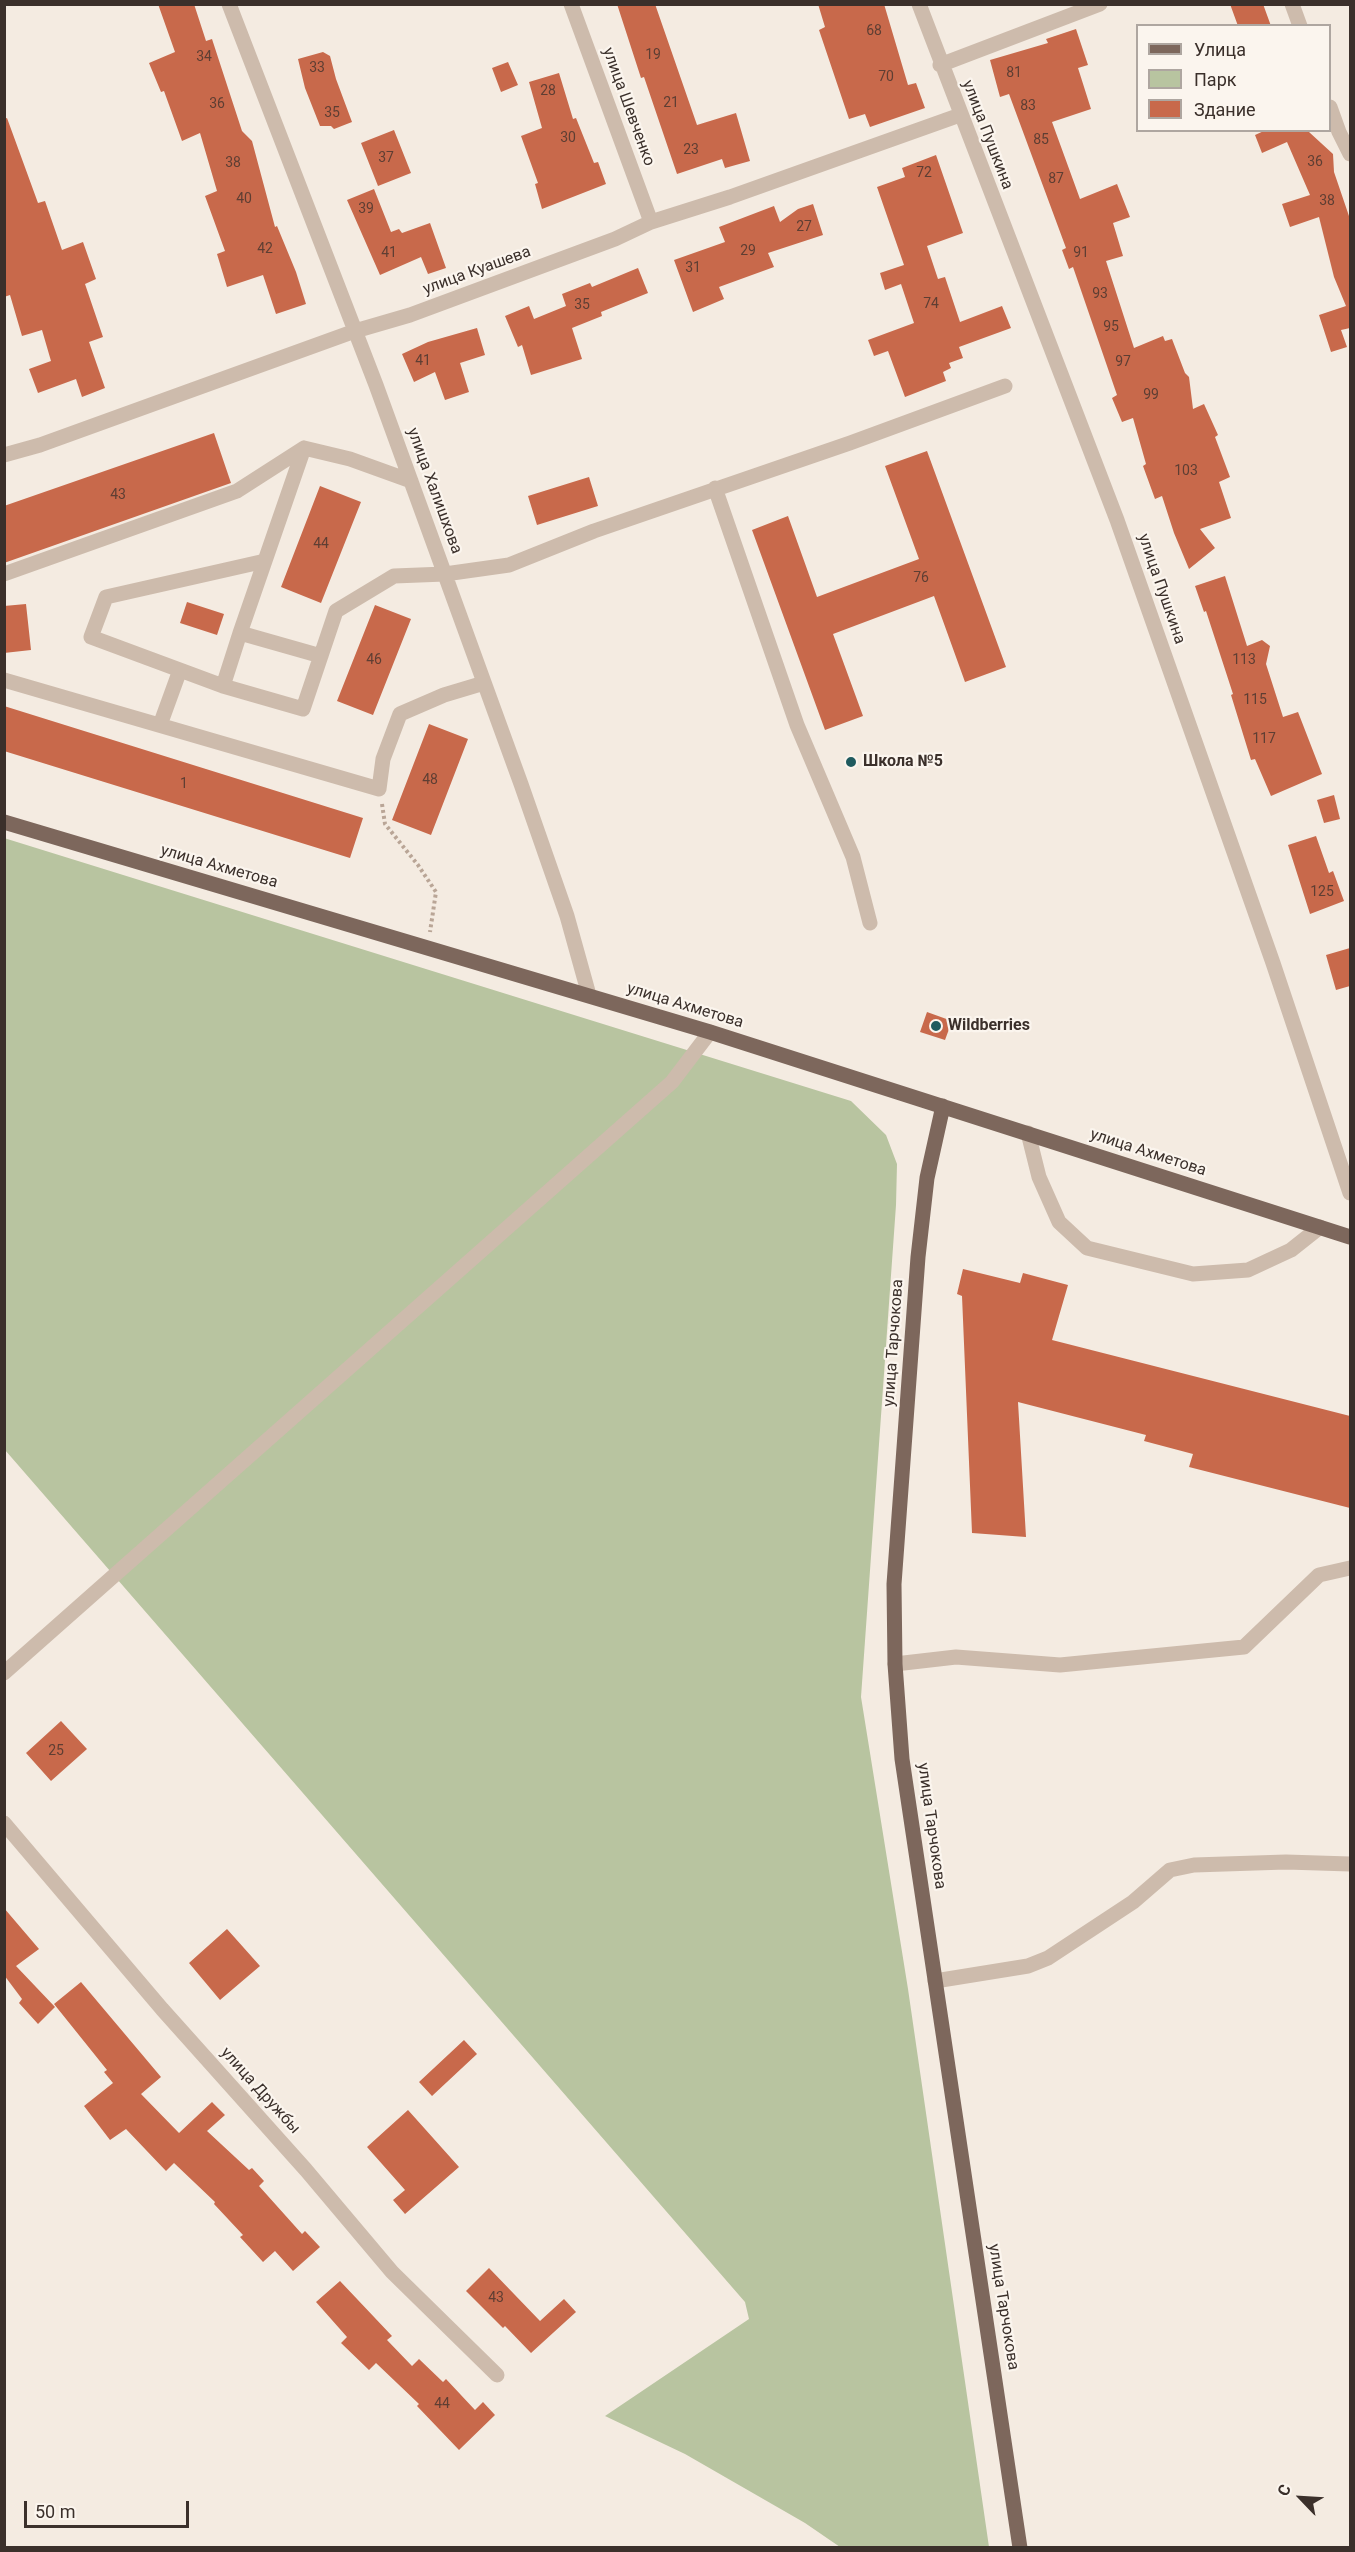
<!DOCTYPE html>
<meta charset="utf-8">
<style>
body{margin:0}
#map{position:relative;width:1355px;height:2552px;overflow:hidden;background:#f4ebe1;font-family:Roboto,sans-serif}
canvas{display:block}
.frame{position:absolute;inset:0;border:6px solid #3b302b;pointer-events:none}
.legend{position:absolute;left:1136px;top:24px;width:195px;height:108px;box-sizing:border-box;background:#fbf5ee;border:2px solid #aea6a0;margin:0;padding:8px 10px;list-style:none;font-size:18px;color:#3b302b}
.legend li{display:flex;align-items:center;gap:12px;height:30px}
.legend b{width:30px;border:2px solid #aea6a0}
.north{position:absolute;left:1271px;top:2468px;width:60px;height:60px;-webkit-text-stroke:4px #fbf5ee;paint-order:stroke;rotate:295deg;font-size:16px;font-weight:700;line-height:24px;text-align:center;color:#3b302b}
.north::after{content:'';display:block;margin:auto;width:21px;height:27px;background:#3b302b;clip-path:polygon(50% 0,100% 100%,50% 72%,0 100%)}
.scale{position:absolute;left:24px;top:2501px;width:165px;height:27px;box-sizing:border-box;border:3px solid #3b302b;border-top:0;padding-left:8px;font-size:18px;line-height:21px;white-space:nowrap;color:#3b302b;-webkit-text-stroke:4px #fbf5ee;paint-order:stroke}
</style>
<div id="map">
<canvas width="1355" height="2552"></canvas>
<div class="frame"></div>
<ul class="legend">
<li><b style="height:8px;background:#7d675c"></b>Улица</li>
<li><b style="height:16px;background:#b8c4a0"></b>Парк</li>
<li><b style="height:16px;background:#c8694b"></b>Здание</li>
</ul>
<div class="north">С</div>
<div class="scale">50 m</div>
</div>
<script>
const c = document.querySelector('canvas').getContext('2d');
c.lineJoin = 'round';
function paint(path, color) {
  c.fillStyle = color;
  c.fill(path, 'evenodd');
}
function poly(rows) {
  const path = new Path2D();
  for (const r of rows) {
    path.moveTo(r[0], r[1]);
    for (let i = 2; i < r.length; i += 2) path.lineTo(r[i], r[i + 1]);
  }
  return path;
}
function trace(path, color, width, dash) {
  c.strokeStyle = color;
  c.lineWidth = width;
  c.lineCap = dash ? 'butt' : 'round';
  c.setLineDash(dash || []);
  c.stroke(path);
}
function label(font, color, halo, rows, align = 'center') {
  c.font = font + ' Roboto,sans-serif';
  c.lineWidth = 4.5;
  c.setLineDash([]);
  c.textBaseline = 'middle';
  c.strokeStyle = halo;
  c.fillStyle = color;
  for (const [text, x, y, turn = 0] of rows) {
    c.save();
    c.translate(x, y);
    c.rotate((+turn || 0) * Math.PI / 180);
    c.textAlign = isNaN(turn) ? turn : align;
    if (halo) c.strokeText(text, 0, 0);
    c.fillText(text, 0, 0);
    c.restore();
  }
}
paint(poly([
 [4,838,851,1101,886,1135,897,1164,896,1205,861,1697,908,1989,989,2547,840,2547,805,2523,685,2454,605,2416,749,2319,745,2302,5,1450]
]), '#b8c4a0');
paint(poly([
 [158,4,194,4,206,41,212,39,242,131,252,141,275,227,277,226,296,272,306,304,276,314,263,275,227,287,217,254,225,251,205,196,217,191,200,133,182,141,164,91,161,92,149,63,175,52],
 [617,4,655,4,697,125,736,113,750,161,725,168,722,159,677,174,644,77,641,78],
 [818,4,884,4,908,85,916,83,925,108,870,127,865,114,849,119,819,30,825,27],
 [1230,4,1263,4,1271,26,1238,26],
 [1076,29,1088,65,1078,68,1091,109,1052,122,1080,199,1117,184,1130,217,1113,223,1123,256,1106,261,1134,348,1163,336,1165,341,1172,339,1185,373,1189,377,1193,409,1204,404,1218,435,1215,437,1230,477,1219,482,1231,518,1200,529,1215,548,1189,569,1174,533,1162,496,1155,499,1143,466,1146,464,1133,418,1122,422,1112,398,1117,395,1073,267,1069,269,1062,250,1066,248,1009,94,1000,97,990,60,1048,43,1046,39],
 [323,52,330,56,336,79,352,122,334,129,331,126,320,126,305,88,298,59],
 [508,62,518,85,501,92,492,68],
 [559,73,573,119,576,118,594,163,598,162,606,184,542,209,535,184,538,183,521,136,542,128,529,82],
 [7,118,38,203,45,201,62,250,83,242,96,279,85,284,103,337,89,342,105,388,82,397,76,379,38,393,29,369,51,361,42,330,22,336,10,295,4,297,4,119],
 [394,130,411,173,378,186,361,143],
 [1266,130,1313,130,1309,132,1333,154,1334,172,1350,219,1350,328,1341,330,1347,347,1331,352,1319,315,1346,306,1334,277,1319,217,1290,227,1282,204,1310,195,1287,142,1262,153,1255,135],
 [936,155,963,233,927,246,938,279,945,277,960,322,1002,306,1011,328,959,347,963,358,949,363,951,368,943,372,946,381,905,397,888,351,874,356,868,340,914,323,901,284,885,290,880,273,904,265,877,187,905,177,902,168],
 [374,189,391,232,399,229,402,233,430,223,446,268,428,274,421,257,380,275,347,200],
 [813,204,823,235,768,253,774,267,719,287,724,299,693,312,674,260,725,242,719,227,774,206,780,222,798,209],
 [638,268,648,293,601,312,602,316,572,328,582,359,531,375,522,345,518,347,505,316,529,306,534,319,566,306,562,294,590,283,592,287],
 [477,328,485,355,460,363,469,392,445,400,435,372,414,382,402,354,428,342],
 [214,433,231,483,4,563,4,506],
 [927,451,1006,667,965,682,934,596,833,634,863,716,825,730,752,530,788,516,817,597,919,559,885,466],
 [589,477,598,506,537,525,528,496],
 [320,486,361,502,321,603,281,587],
 [1225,576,1247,646,1262,640,1270,646,1266,664,1283,717,1298,712,1322,774,1271,796,1255,759,1251,760,1231,695,1233,694,1206,611,1204,612,1195,586],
 [187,602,224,614,217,635,180,623],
 [26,604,31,650,4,653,4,606],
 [375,605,411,619,373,715,337,701],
 [4,706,363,818,350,858,4,751],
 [429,724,468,739,431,835,392,820],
 [1334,795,1340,819,1324,823,1317,800],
 [1316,836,1329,873,1333,871,1344,901,1310,914,1288,845],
 [1350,948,1350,986,1336,990,1326,955],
 [927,1012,952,1021,945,1040,920,1032],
 [963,1269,1020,1283,1023,1273,1068,1285,1052,1340,1350,1416,1350,1508,1189,1467,1193,1454,1144,1441,1146,1435,1018,1402,1026,1537,972,1533,962,1296,957,1294],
 [61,1721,87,1749,51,1781,26,1753],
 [4,1908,39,1949,16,1966,55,2007,38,2024,19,2003,22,1999,4,1975],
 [227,1929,260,1966,220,2000,189,1963],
 [81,1982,161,2077,141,2094,179,2133,212,2102,225,2115,207,2131,249,2170,252,2168,264,2181,259,2186,302,2234,305,2231,320,2247,293,2271,275,2251,263,2262,240,2237,243,2235,214,2204,215,2202,174,2163,166,2171,126,2129,110,2140,84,2106,113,2083,104,2072,107,2070,54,2004],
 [464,2040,477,2054,432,2096,419,2082],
 [408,2110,459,2167,405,2214,393,2200,405,2190,367,2147],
 [489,2268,540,2321,564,2299,576,2312,531,2353,505,2326,503,2328,466,2291],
 [340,2281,392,2336,387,2340,412,2366,419,2359,443,2382,446,2379,475,2410,483,2402,495,2415,459,2450,417,2406,419,2404,376,2363,369,2370,341,2343,347,2337,316,2302]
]), '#c8694b');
trace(poly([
 [382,804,385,824,418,865,436,892,430,932]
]), '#b9a596', 4, [3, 3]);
trace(poly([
 [229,4,376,385,521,784,567,916,589,995],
 [571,4,651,222],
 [919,4,1117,520,1273,963,1350,1193],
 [1292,4,1300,26],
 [940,65,1100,4],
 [1330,107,1339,132,1350,154],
 [4,455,40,445,355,331,410,315,615,239,651,222,730,197,960,115],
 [715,488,797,725,853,857,870,923],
 [4,574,237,491,304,448],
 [240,633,223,686,91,637,106,597,265,561],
 [321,656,240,633,304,448,350,459,411,481],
 [4,680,379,789,383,759,400,714,444,695,484,683],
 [223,686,303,709,336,611,394,576,445,574,509,565,594,531,850,443,1005,386],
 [160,725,180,670],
 [1028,1133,1039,1177,1059,1222,1087,1248,1193,1274,1248,1270,1291,1250,1320,1227],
 [895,1664,956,1657,1060,1665,1244,1647,1319,1575,1350,1568],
 [4,1673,672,1082,710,1032],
 [4,1823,162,2009,306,2170,392,2272,497,2375],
 [935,1981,1028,1966,1048,1958,1133,1902,1170,1870,1194,1865,1286,1862,1350,1864]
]), '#cdbbac', 15);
trace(poly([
 [4,822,710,1032,1350,1237],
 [943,1106,927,1178,918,1257,894,1584,895,1664,902,1759,1020,2548]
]), '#7d675c', 15);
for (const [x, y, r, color] of [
 [851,762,6,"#1f5a5e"],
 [936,1026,6,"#1f5a5e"]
]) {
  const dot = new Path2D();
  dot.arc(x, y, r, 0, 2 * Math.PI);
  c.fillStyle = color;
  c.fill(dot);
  trace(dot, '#fbf5ee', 2);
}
label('14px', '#5e3e33', null, [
 ["68",874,31],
 ["19",653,55],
 ["34",204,57],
 ["33",317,68],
 ["81",1014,73],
 ["70",886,77],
 ["28",548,91],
 ["21",671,103],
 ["36",217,104],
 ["83",1028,106],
 ["35",332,113],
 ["30",568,138],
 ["85",1041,140],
 ["23",691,150],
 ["37",386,158],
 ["36",1315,162],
 ["38",233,163],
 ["72",924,173],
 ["87",1056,179],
 ["40",244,199],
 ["38",1327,201],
 ["39",366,209],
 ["27",804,227],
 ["42",265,249],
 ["29",748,251],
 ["41",389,253],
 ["91",1081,253],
 ["31",693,268],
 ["93",1100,294],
 ["74",931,304],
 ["35",582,305],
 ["95",1111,327],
 ["41",423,361],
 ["97",1123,362],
 ["99",1151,395],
 ["103",1186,471],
 ["43",118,495],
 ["44",321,544],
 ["76",921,578],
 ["46",374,660],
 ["113",1244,660],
 ["115",1255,700],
 ["117",1264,739],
 ["48",430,780],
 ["1",184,784],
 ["125",1322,892],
 ["25",56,1751],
 ["43",496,2298],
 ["44",442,2404]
]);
label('16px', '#3b302b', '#fbf5ee', [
 ["улица Шевченко",628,107,70],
 ["улица Пушкина",987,135,69],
 ["улица Куашева",477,271,-20],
 ["улица Халишхова",434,491,70],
 ["улица Пушкина",1161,589,71],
 ["улица Ахметова",219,867,16],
 ["улица Ахметова",685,1006,17],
 ["улица Ахметова",1148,1153,18],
 ["улица Тарчокова",894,1343,-86],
 ["улица Тарчокова",931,1826,82],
 ["улица Дружбы",260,2091,48],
 ["улица Тарчокова",1003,2307,81]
]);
label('bold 16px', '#3b302b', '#fbf5ee', [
 ["Школа №5",863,762],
 ["Wildberries",948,1026]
], 'left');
</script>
